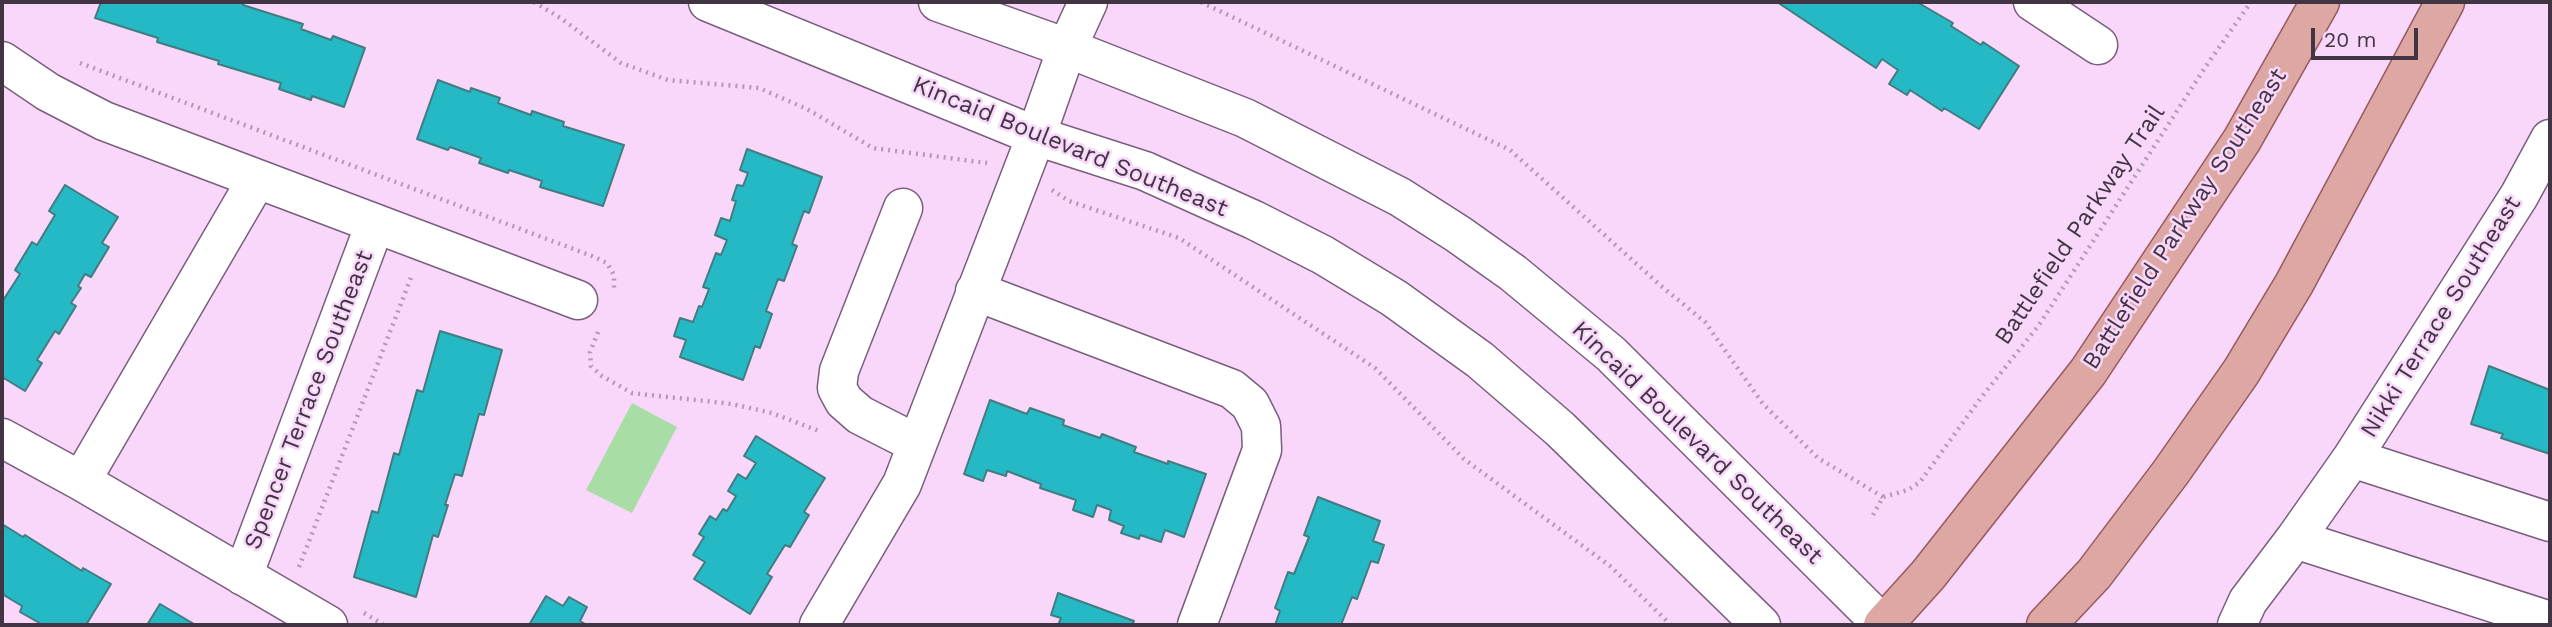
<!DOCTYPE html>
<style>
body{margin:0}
#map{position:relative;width:2552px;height:627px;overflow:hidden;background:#f8d7fb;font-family:"Work Sans",sans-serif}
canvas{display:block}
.frame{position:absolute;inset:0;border:4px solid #423543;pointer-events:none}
.scale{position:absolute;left:2311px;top:28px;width:107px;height:32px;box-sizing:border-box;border:4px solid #423543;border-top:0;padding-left:9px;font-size:21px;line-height:24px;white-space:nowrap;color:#423543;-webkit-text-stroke:5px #f8d7fb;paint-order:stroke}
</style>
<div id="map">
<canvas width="2552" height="627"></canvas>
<div class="frame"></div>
<div class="scale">20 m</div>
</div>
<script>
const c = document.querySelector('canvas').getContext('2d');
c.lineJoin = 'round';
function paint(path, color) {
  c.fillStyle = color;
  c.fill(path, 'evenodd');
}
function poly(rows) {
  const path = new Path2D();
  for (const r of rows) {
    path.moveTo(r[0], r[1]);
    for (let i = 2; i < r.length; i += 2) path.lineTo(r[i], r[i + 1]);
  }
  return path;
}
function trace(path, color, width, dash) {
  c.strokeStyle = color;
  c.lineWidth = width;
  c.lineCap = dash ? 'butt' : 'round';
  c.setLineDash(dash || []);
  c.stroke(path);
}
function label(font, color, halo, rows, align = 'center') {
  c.font = font + ' "Work Sans",sans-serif';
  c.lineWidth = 5;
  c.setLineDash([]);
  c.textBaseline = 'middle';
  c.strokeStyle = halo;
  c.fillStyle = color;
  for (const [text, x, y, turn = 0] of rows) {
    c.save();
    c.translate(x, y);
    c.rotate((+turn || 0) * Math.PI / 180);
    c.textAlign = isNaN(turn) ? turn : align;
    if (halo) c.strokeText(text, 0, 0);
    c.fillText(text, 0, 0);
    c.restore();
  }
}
paint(poly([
 [632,403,677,427,632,513,586,490]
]), '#a9dda6');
const building = poly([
 [101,2,242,2,243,5,303,24,301,29,331,40,333,36,365,48,344,107,312,96,311,100,279,89,281,83,218,64,219,61,157,42,158,38,95,18,101,2],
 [1777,2,1917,2,1953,23,1951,26,1981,45,1983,42,2019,66,1979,129,1944,108,1942,111,1910,90,1907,95,1889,84,1898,70,1882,59,1876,68,1777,2],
 [438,80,470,92,471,88,500,98,498,103,531,115,532,111,564,122,563,126,624,145,603,206,540,187,542,181,509,170,508,173,479,163,481,158,450,147,448,150,417,139,438,80],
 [747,149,822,177,809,213,804,211,792,244,797,246,784,281,778,279,766,311,772,314,760,348,755,346,743,380,680,357,686,340,674,336,680,318,693,322,699,306,702,307,709,289,703,287,716,253,721,255,727,240,715,235,721,218,730,221,736,201,732,200,737,185,743,186,748,173,740,170,747,149],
 [65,185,118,217,102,243,109,247,91,277,85,274,78,286,81,288,71,303,76,306,59,334,55,331,37,360,42,363,25,391,2,377,2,302,20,274,15,270,32,242,37,245,55,215,49,211,65,185],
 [440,331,502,350,484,415,479,414,462,476,455,474,445,505,448,505,438,537,433,535,416,597,354,577,372,511,378,513,394,453,399,455,417,390,423,392,440,331],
 [2489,366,2550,390,2550,454,2501,438,2503,434,2471,424,2489,366],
 [990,400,1027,414,1030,408,1064,420,1063,425,1100,438,1102,434,1136,447,1134,452,1168,464,1168,461,1206,474,1184,537,1165,530,1161,542,1140,535,1139,539,1121,533,1124,526,1109,520,1111,510,1097,505,1093,517,1073,510,1076,500,1040,488,1041,484,1007,471,1006,476,987,470,983,481,964,474,990,400],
 [756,436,825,478,804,512,809,515,790,547,785,545,767,574,772,577,750,614,694,579,705,562,693,555,704,537,699,534,710,516,716,520,723,509,727,511,736,496,728,491,738,474,746,479,756,463,744,456,756,436],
 [1318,497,1380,521,1373,541,1384,545,1378,563,1371,561,1357,599,1352,597,1341,625,1275,625,1280,611,1275,608,1288,572,1294,574,1309,537,1304,535,1318,497],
 [2,524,23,537,25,535,82,571,83,568,111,584,86,625,43,625,20,612,22,606,2,594,2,524],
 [1058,593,1134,621,1132,625,1058,625,1061,618,1051,615,1058,593],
 [546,596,563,606,569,597,587,607,580,621,587,625,529,625,546,596],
 [160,604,194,624,194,625,147,625,160,604]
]);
paint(building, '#25b9c5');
trace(building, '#437b80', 2);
const minor = poly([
 [708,2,1036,136,1145,171,1254,220,1323,255,1394,298,1480,360,1560,429,1761,625],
 [938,2,1067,48,1245,118,1400,197,1458,234,1513,273,1611,354,1883,625],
 [2033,2,2098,45],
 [2,61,48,92,104,121,578,300],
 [903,208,839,371,837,388,844,401,860,415,917,444],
 [975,291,1232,389,1250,404,1261,426,1262,450,1197,625],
 [2,438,81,481,328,625],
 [2352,458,2550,522],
 [81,481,257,179],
 [2295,539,2352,458,2519,196,2550,139],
 [243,576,375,224],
 [819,625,902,484,1036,136,1067,48,1088,2],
 [2237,625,2248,601,2295,539,2550,621]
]);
const major = poly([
 [1883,625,1928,575,2088,372,2242,140,2320,2],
 [2046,625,2094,574,2171,472,2241,372,2294,284,2445,2]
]);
trace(minor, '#7a5e7d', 41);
trace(major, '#98595b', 41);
trace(poly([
 [534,2,562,19,621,63,668,80,759,88,807,109,873,148,987,163],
 [1201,2,1510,150,1660,285,1705,322,1763,404,1818,458,1883,497],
 [80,63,592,256,607,263,614,275,614,288],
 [1052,190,1069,201,1179,238,1375,368,1464,459,1610,566,1671,625],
 [598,332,590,352,591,366,602,376,632,393,732,404,772,413,819,431],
 [1873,515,1883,497,1908,490,1920,482,1980,399,2039,325,2206,66,2251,2],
 [299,567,412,275],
 [364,613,384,625]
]), '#b299b5', 4.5, [2, 5]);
trace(minor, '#fff', 38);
trace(major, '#dda7a4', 38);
label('24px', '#423543', '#f8d7fb', [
 ["Kincaid Boulevard Southeast",1070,147,22],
 ["Battlefield Parkway Southeast",2185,219,-57],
 ["Battlefield Parkway Trail",2080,225,-56],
 ["Nikki Terrace Southeast",2441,317,-58],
 ["Spencer Terrace Southeast",309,400,-69],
 ["Kincaid Boulevard Southeast",1697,443,44]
]);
</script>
